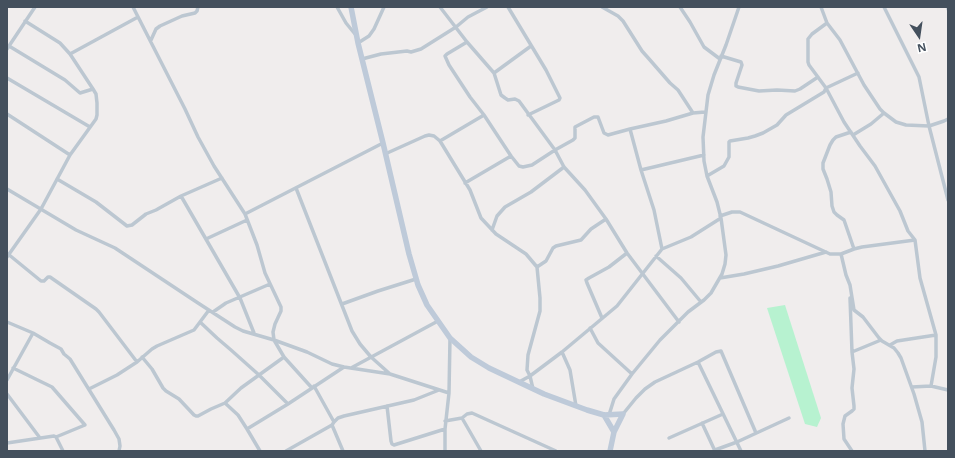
<!DOCTYPE html>
<style>
body{margin:0}
#map{position:relative;width:955px;height:458px;overflow:hidden;background:#f0eded;font-family:"Noto Sans",sans-serif}
canvas{display:block}
.frame{position:absolute;inset:0;border:8px solid #44505d;pointer-events:none}
.north{position:absolute;left:899px;top:16px;width:40px;height:40px;-webkit-text-stroke:3px #fff;paint-order:stroke;rotate:167deg;font-size:11px;font-weight:700;line-height:16px;text-align:center;color:#44505d}
.north::after{content:'';display:block;margin:auto;width:14px;height:18px;background:#44505d;clip-path:polygon(50% 0,100% 100%,50% 72%,0 100%)}
</style>
<div id="map">
<canvas width="955" height="458"></canvas>
<div class="frame"></div>
<div class="north">N</div>
</div>
<script>
const c = document.querySelector('canvas').getContext('2d');
c.lineJoin = 'round';
function paint(path, color) {
  c.fillStyle = color;
  c.fill(path, 'evenodd');
}
function poly(rows) {
  const path = new Path2D();
  for (const r of rows) {
    path.moveTo(r[0], r[1]);
    for (let i = 2; i < r.length; i += 2) path.lineTo(r[i], r[i + 1]);
  }
  return path;
}
function trace(path, color, width, dash) {
  c.strokeStyle = color;
  c.lineWidth = width;
  c.lineCap = dash ? 'butt' : 'round';
  c.setLineDash(dash || []);
  c.stroke(path);
}
paint(poly([
 [785,305,821,418,817,427,805,424,767,308]
]), '#b7f2d0');
trace(poly([
 [133,7,185,109,198,137,214,166,245,214,257,245,265,273,281,307,281,311,275,324,273,332,274,340,284,357,312,388],
 [337,7,346,23,355,34],
 [440,7,467,42,494,73,501,95,505,98,508,100,515,99,519,101,555,150,564,167,585,190,606,219,627,253,679,322],
 [508,7,546,70,560,98,559,100,528,115],
 [602,7,618,16,623,21,642,51,650,60,670,83,678,90,693,113],
 [680,7,690,22,704,47,720,59],
 [821,7,827,23,840,40,864,85,880,109,884,113,896,122,906,125,929,126,944,121,948,119],
 [884,7,919,77,929,126,948,200],
 [948,7,948,9],
 [827,23,812,34,808,39,808,62,809,65,826,88,844,122,860,146,875,166,900,211,908,231,915,240,920,278,936,335,936,357,931,386],
 [151,40,156,29,160,26,182,16,195,13,197,11,198,7],
 [467,42,447,54,445,56,449,65,470,97,484,115,511,156,519,166,523,167,532,165,555,150,573,140,575,138,575,127,594,117,598,117,604,133,608,135,630,129,666,121,693,113,705,112],
 [358,43,369,36,374,29,384,7],
 [9,46,65,80,80,93,93,89],
 [7,49,35,7],
 [70,54,138,17],
 [721,56,741,62,742,65,736,83,736,86,738,87,759,91,777,90,795,91,800,89,818,77],
 [362,59,381,54,407,51,411,52,421,49,456,27,468,17,487,7],
 [494,73,531,46],
 [7,78,90,127],
 [7,114,70,155],
 [630,129,641,170,654,210,662,249],
 [851,132,836,137,833,140,830,145,823,163,823,169,827,179,831,192,832,206,834,212,837,215,844,220,854,249],
 [853,135,871,124,884,113],
 [440,141,484,115],
 [385,154,425,136,429,135,434,136,440,141,470,190,481,218,496,234,526,254,537,267,540,298,540,311,528,355,527,370,530,376,533,389],
 [641,170,704,155],
 [707,176,724,166,729,157,729,142,730,141,748,138,755,136,763,133,777,125,786,115,824,92,826,88,858,73],
 [57,179,96,202,127,226,132,225,146,214,156,210,181,196,222,178],
 [465,183,511,156],
 [296,188,352,331,360,344,371,357,390,374],
 [7,189,76,230,115,248,198,303,235,327,243,331,274,340,307,352,332,364,344,367,390,374,449,393],
 [181,196,240,298,254,333],
 [245,214,383,143],
 [720,216,732,212,740,212,830,254,841,254,854,249,862,247,915,240],
 [492,230,497,216,505,207,531,192,564,167],
 [206,239,247,220],
 [8,254,41,281,44,281,48,277,50,277,96,309,99,312,137,362],
 [841,254,846,275,850,285,854,310,863,317,879,338,882,341,894,348,898,353,901,358,914,394,922,422,925,451],
 [656,256,681,278,701,302],
 [7,257,41,209,70,155,96,119,97,115,97,103,96,94,93,89,70,54,60,43,25,21],
 [537,267,546,261,553,248,556,246,581,240,591,229,606,219],
 [720,278,744,274,778,266,826,252],
 [850,298,852,352,854,369,852,388,854,406,854,409,852,411,845,416,843,424,844,439,852,451],
 [342,304,378,291,416,279],
 [213,312,226,303,270,284],
 [602,318,587,283,586,280,589,278,609,267,627,253],
 [7,322,33,333,50,343,61,349,64,354,70,359,114,430,119,439,120,446,119,451],
 [200,322,217,338,231,350,259,375,288,404],
 [590,328,598,343,632,374],
 [890,345,897,341,936,335],
 [562,352,570,370,576,406],
 [852,352,881,340],
 [142,357,152,369,163,388,166,391,179,399,194,415,196,416,198,416,211,409,225,403,241,388,284,357],
 [698,362,741,451],
 [13,368,52,387,85,425,56,437],
 [351,368,438,321],
 [7,380,33,333],
 [519,382,530,376,562,352,617,306,662,249,691,237,721,218],
 [314,386,334,422],
 [912,387,931,386,948,390],
 [89,389,117,375,137,362,152,349,157,346,194,330,209,310],
 [7,394,40,438],
 [225,403,238,415,247,429,260,451],
 [387,406,391,441,392,444,394,445,445,429],
 [623,414,636,398,645,389,655,382,698,362,716,352,721,351,756,433],
 [609,415,614,399,632,374,660,340,688,312,704,300,711,293,722,274,725,264,726,255,721,218,717,202,707,176,704,161,703,137,708,95,714,75,726,45,739,7],
 [462,418,481,451],
 [445,421,462,418,467,414,472,413,556,451],
 [702,423,715,451],
 [332,425,343,451],
 [247,429,288,404,344,367],
 [669,438,723,414],
 [7,443,54,436,56,437,63,451],
 [715,450,737,442,789,418],
 [286,451,332,425,334,422,338,418,344,416,414,400,439,390],
 [445,451,445,429,449,393,450,338]
]), '#bcc7d1', 3.5);
trace(poly([
 [351,7,358,43,383,143,409,254,418,285,427,305,450,338,471,357,489,368,544,394,587,410,604,415,623,414,614,432,610,451],
 [604,415,614,432]
]), '#becad9', 5.5);
</script>
